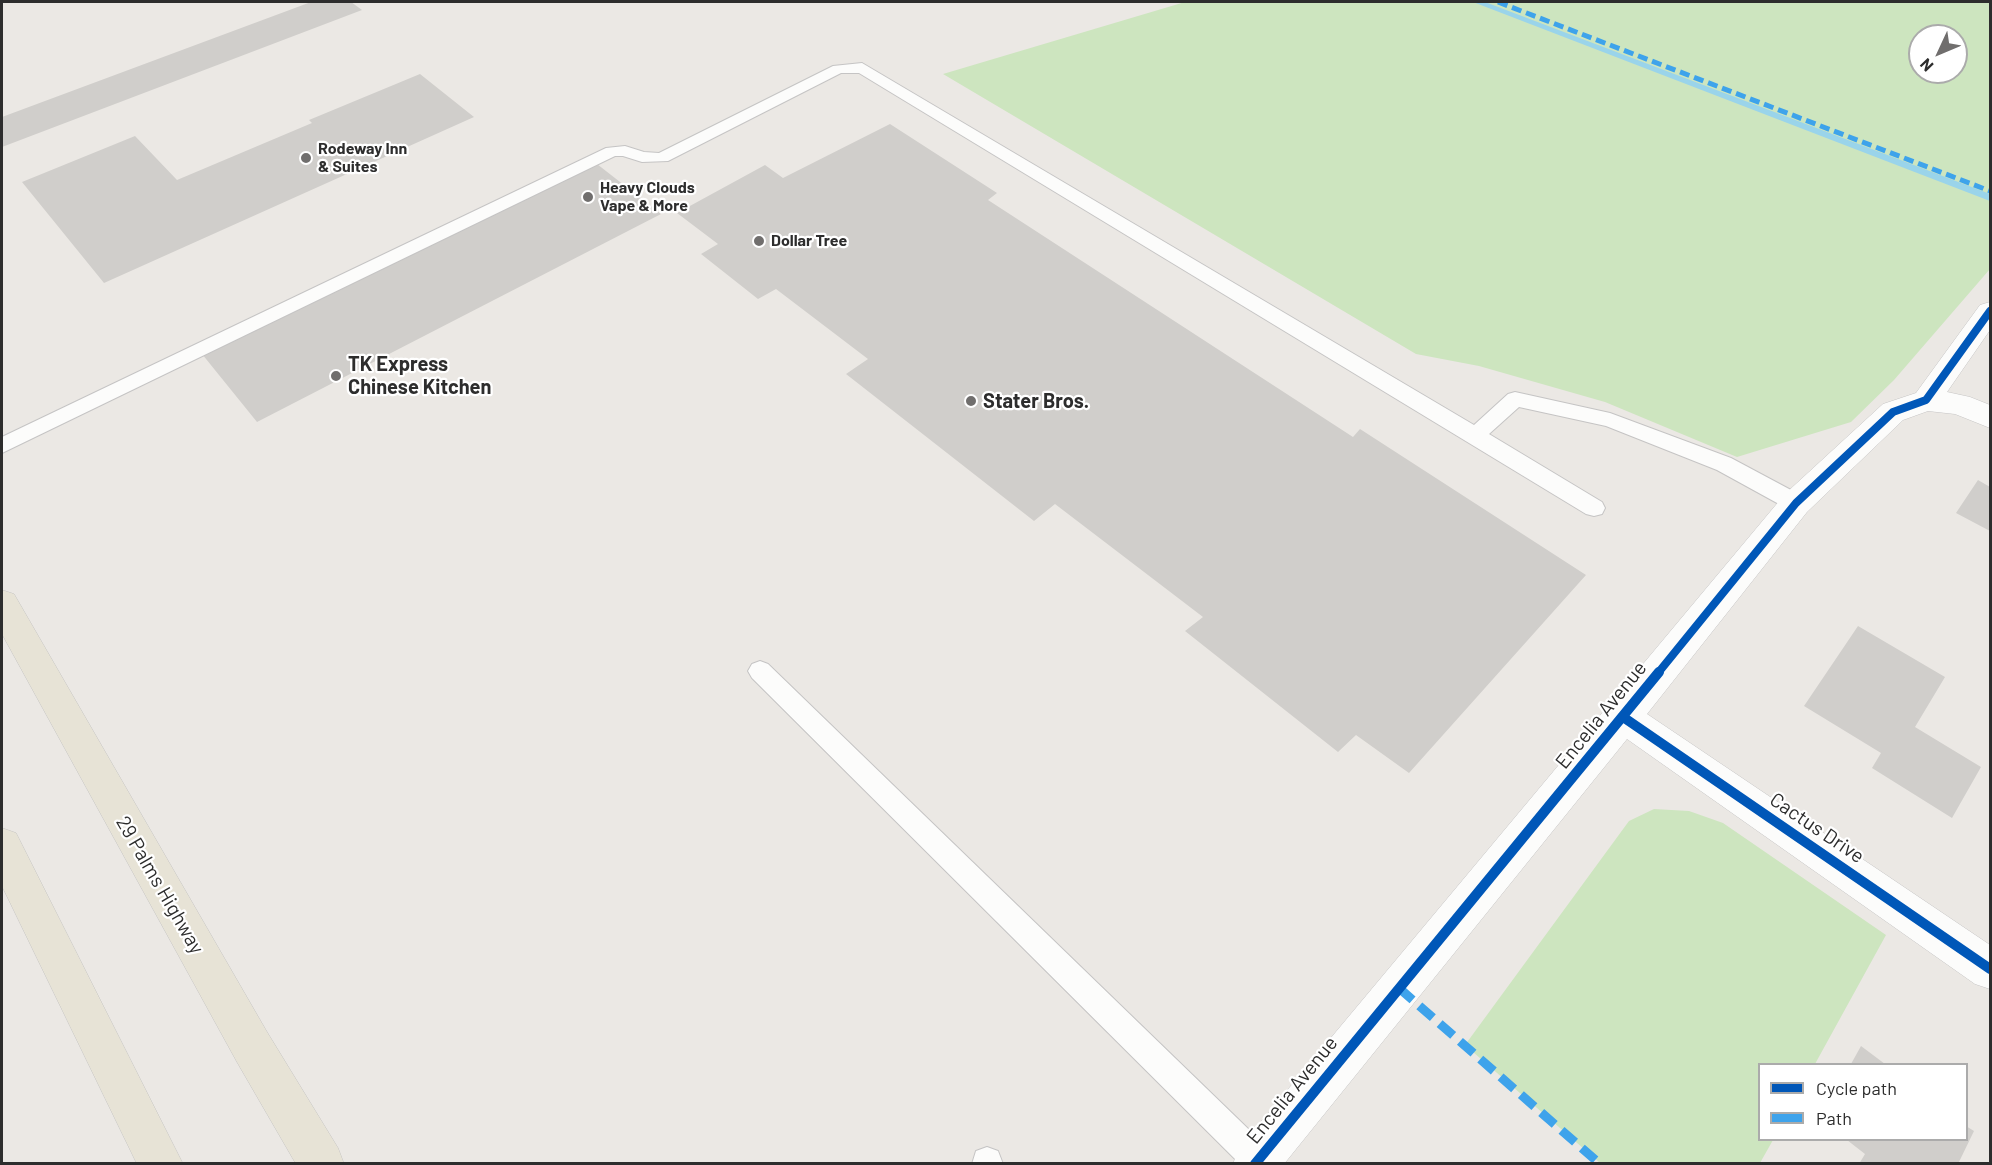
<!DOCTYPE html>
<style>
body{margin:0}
#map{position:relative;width:1992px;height:1165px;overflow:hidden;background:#ebe8e4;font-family:Barlow,sans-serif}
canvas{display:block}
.frame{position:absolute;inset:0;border:3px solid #2d2d2d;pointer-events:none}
.legend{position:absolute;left:1758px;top:1063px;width:210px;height:78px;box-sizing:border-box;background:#fff;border:2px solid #ababab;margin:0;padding:8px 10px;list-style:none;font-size:18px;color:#2d2d2d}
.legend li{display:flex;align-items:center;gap:12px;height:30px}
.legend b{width:30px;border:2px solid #ababab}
.north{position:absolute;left:1908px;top:24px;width:60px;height:60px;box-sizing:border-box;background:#fff;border:2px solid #ababab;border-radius:50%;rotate:226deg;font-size:16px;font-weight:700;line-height:24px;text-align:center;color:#2d2d2d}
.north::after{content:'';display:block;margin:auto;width:21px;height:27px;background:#706e6d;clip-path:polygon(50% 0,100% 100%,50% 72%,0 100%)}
</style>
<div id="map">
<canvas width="1992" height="1165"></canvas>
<div class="frame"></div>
<ul class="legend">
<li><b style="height:8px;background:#0057b8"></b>Cycle path</li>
<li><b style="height:8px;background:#3ea3eb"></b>Path</li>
</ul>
<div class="north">N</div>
</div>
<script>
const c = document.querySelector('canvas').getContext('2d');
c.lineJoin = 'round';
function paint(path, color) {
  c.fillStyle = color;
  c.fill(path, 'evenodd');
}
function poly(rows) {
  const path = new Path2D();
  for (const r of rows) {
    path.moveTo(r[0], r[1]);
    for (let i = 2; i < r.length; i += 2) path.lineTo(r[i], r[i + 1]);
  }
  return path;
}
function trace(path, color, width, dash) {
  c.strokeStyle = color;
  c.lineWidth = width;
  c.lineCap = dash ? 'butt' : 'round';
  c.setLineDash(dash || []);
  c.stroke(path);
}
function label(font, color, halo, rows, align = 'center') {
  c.font = font + ' Barlow,sans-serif';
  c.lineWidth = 4.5;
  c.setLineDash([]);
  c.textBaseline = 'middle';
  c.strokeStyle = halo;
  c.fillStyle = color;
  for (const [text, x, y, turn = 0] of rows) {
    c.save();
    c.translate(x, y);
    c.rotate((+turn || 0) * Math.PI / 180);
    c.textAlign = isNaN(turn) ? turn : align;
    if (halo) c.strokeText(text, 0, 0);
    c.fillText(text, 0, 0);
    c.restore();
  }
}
paint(poly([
 [1185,2,1990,2,1990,269,1894,380,1851,422,1737,457,1605,402,1479,366,1416,354,943,74],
 [1920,36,1956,36,1956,72,1920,72],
 [1654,809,1689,811,1723,823,1886,935,1815,1064,1760,1064,1760,1140,1773,1140,1760,1163,1600,1163,1465,1045,1629,821]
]), '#cde5bf');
paint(poly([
 [1473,2,1485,2,1990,194,1990,201,1473,2]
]), '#9ad4ea');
paint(poly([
 [311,2,351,2,362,10,2,147,2,117],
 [420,74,474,117,104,283,22,182,135,136,177,180,312,123,309,120],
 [890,124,997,193,988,200,1353,437,1360,429,1586,575,1409,773,1356,735,1338,752,1185,631,1203,617,1055,504,1034,521,846,374,868,359,776,289,758,299,701,254,718,244,677,213,765,165,783,178],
 [597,164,661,214,257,422,202,354],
 [1978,480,1990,487,1990,531,1956,513],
 [1858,626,1945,677,1915,727,1981,767,1952,818,1872,768,1881,753,1804,706],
 [1861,1046,1885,1064,1851,1064],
 [1966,1126,1974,1131,1958,1164,1859,1164,1865,1154,1847,1140,1966,1140]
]), '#d0cecb');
const lane = poly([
 [862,63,1474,425,1508,394,1515,392,1610,413,1731,458,1804,497,1807,503,1804,509,1796,511,1788,509,1717,470,1606,426,1519,407,1489,434,1602,502,1605,508,1602,514,1594,516,1586,514,859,73,841,73,668,161,642,162,623,156,615,156,2,453,2,437,606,148,625,146,644,152,659,153,833,66,862,63],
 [760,661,768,664,1269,1149,1273,1160,1272,1164,1240,1164,752,678,748,671,752,664,760,661],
 [987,1147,998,1151,1003,1164,972,1164,976,1151,987,1147]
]);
const street = poly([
 [1990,302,1990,330,1947,392,1970,397,1990,405,1990,428,1955,414,1928,411,1903,420,1807,512,1647,714,1990,945,1990,989,1975,984,1627,739,1284,1164,1233,1164,1239,1148,1785,494,1883,404,1916,393,1980,305,1990,302]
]);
const primary = poly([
 [2,590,14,594,267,1032,338,1148,344,1164,296,1164,237,1062,2,634,2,590],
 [2,828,16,833,183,1164,137,1164,2,886,2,828]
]);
trace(lane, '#c5c4c4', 2);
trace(street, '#c5c4c4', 1);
trace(primary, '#c6c5c3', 1);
paint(lane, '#fcfcfb');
paint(street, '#fcfcfb');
paint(primary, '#e7e3d6');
trace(poly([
 [1498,2,1990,191]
]), '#3ea3eb', 5, [10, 5]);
trace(poly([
 [1399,988,1600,1164]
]), '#3ea3eb', 9, [18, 9]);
trace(poly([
 [1658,673,1796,503,1893,412,1926,400,1990,311]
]), '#0057b8', 8);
trace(poly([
 [1623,717,1990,969],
 [1255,1164,1659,672]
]), '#0057b8', 10);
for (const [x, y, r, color] of [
 [306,158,6,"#706e6d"],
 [588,197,6,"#706e6d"],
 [759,241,6,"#706e6d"],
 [336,376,6,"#706e6d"],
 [971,401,6,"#706e6d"]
]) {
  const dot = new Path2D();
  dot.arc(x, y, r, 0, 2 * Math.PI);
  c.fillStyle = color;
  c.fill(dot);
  trace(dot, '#fff', 2);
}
label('bold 16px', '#2d2d2d', '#fff', [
 ["Rodeway Inn",318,149],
 ["& Suites",318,167],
 ["Heavy Clouds",600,188],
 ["Vape & More",600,206],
 ["Dollar Tree",771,241]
], 'left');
label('bold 20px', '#2d2d2d', '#fff', [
 ["TK Express",348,364],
 ["Chinese Kitchen",348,387],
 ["Stater Bros.",983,401]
], 'left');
label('20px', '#2d2d2d', '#fff', [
 ["Encelia Avenue",1601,715,-51],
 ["Cactus Drive",1817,828,34],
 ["29 Palms Highway",160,885,60],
 ["Encelia Avenue",1292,1090,-51]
]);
</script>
